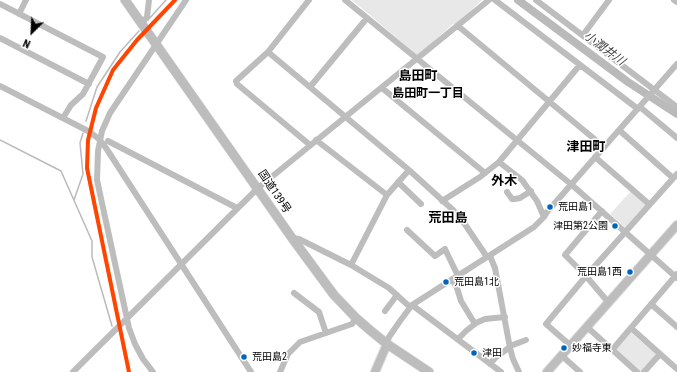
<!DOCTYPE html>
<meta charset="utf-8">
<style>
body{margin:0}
#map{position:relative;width:677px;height:372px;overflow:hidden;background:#fff;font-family:"Roboto Condensed",sans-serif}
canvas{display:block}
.north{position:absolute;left:12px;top:12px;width:40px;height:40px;-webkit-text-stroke:3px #fff;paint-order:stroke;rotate:204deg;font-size:11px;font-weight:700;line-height:16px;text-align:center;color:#000}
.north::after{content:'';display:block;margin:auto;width:14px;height:18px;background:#000;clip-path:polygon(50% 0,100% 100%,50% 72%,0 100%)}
</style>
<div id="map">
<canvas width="677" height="372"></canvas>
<div class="north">N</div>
</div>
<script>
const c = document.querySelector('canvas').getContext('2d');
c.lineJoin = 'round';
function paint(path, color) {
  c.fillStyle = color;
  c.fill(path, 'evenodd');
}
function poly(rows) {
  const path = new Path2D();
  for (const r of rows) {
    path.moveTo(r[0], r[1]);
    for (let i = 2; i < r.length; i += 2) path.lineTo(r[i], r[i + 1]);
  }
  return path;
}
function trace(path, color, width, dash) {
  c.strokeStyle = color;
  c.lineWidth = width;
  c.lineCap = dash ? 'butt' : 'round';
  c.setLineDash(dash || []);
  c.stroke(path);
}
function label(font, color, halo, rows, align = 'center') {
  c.font = font + ' "Roboto Condensed","Noto Sans JP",sans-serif';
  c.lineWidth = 3;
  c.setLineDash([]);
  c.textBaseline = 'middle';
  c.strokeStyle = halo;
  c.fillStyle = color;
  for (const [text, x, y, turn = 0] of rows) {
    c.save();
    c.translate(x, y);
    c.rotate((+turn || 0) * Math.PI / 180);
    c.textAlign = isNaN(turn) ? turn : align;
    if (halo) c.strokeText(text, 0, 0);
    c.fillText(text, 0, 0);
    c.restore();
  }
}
paint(poly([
 [352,0,482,0,456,25,453,24,435,40,434,42,417,55],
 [631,191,647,205,626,228,610,214],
 [630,332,656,354,641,372,615,349]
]), '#e8e8e8');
trace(poly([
 [148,20,166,0],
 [86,121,97,87,120,52,139,31],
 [0,140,61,171,92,241,92,257,112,326],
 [74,200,83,174,80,143,83,133]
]), '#bababa', 1.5);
trace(poly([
 [518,0,628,82,677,114]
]), '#bababa', 8);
const major = poly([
 [375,372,387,344],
 [547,372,677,225]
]);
const highway = poly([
 [125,0,292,238,334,295,356,318,371,331,387,344,429,372]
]);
trace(major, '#dbdbdb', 10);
trace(highway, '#dbdbdb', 10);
trace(poly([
 [309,0,268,52,236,81,237,84,310,145],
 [345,0,572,185,677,278],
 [495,0,638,109],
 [536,0,677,107],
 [674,0,677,2],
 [0,4,103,57,83,94,71,105,63,118],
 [19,14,26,0],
 [142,23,147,17,149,0],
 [458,26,604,147],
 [583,35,609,0],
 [0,38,89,84],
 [268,52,409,170,453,210,462,220,487,257],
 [0,86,90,132,100,140,106,148,251,372],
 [310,87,367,18],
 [382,88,485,173],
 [640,107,677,138],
 [619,130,673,178],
 [316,140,387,195],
 [108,141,237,208],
 [595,157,649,204],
 [499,162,522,180,537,201,544,217],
 [398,182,421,204],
 [507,192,512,199,515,199,520,198,531,191],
 [442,201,480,177,499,162,579,66],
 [602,211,565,255,586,276,608,302],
 [407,230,435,256,445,249,458,276],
 [292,238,299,239,351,265,389,288,410,307],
 [490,256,495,268,510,348,513,359,519,372],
 [351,265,387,195,409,170],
 [452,279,457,288,461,301,475,324],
 [294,293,319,312,326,333],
 [651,304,677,327],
 [412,305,501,372],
 [385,311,397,295],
 [587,327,637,372],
 [631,328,677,369],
 [458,339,466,331,476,323,485,319,505,317],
 [387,344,389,337,400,321,412,305,534,227,544,217,547,212,677,64],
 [570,345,546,324,586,276,677,174],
 [510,346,526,340],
 [612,350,677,274],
 [561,355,580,372],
 [490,364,496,357,510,347],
 [73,372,258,188,489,0],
 [153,372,143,359,135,344,129,328,97,180,98,151,102,131,110,113,186,0],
 [280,372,288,354,300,342,352,324,356,318],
 [644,372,660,354]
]), '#bdbdbd', 6);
trace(major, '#bdbdbd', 8);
trace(highway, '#bdbdbd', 9);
trace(poly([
 [129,372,87,168,88,140,96,108,113,70,137,40,175,0]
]), '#ff4500', 4);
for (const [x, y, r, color] of [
 [550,207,3.5,"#0065bd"],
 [615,226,3.5,"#0065bd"],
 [630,272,3.5,"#0065bd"],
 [446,282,3.5,"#0065bd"],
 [564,348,3.5,"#0065bd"],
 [474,353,3.5,"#0065bd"],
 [244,357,3.5,"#0065bd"]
]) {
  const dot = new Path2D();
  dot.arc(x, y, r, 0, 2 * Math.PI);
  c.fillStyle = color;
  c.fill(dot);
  trace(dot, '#fff', 1.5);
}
label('10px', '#000', '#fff', [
 ["荒田島1",558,207],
 ["津田第2公園",608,226,"right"],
 ["荒田島1西",622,272,"right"],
 ["荒田島1北",454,282],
 ["妙福寺東",572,348],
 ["津田",482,353],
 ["荒田島2",252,357]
], 'left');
label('11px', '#000', '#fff', [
 ["国道139号",274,192,56]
]);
label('italic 12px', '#3d3d3d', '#fff', [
 ["小潤井川",604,49,37]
]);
label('bold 12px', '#000', '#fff', [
 ["島田町一丁目",428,94]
]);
label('bold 13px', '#000', '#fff', [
 ["島田町",418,77],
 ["津田町",586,148],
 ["外木",504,182],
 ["荒田島",448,219]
]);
</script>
